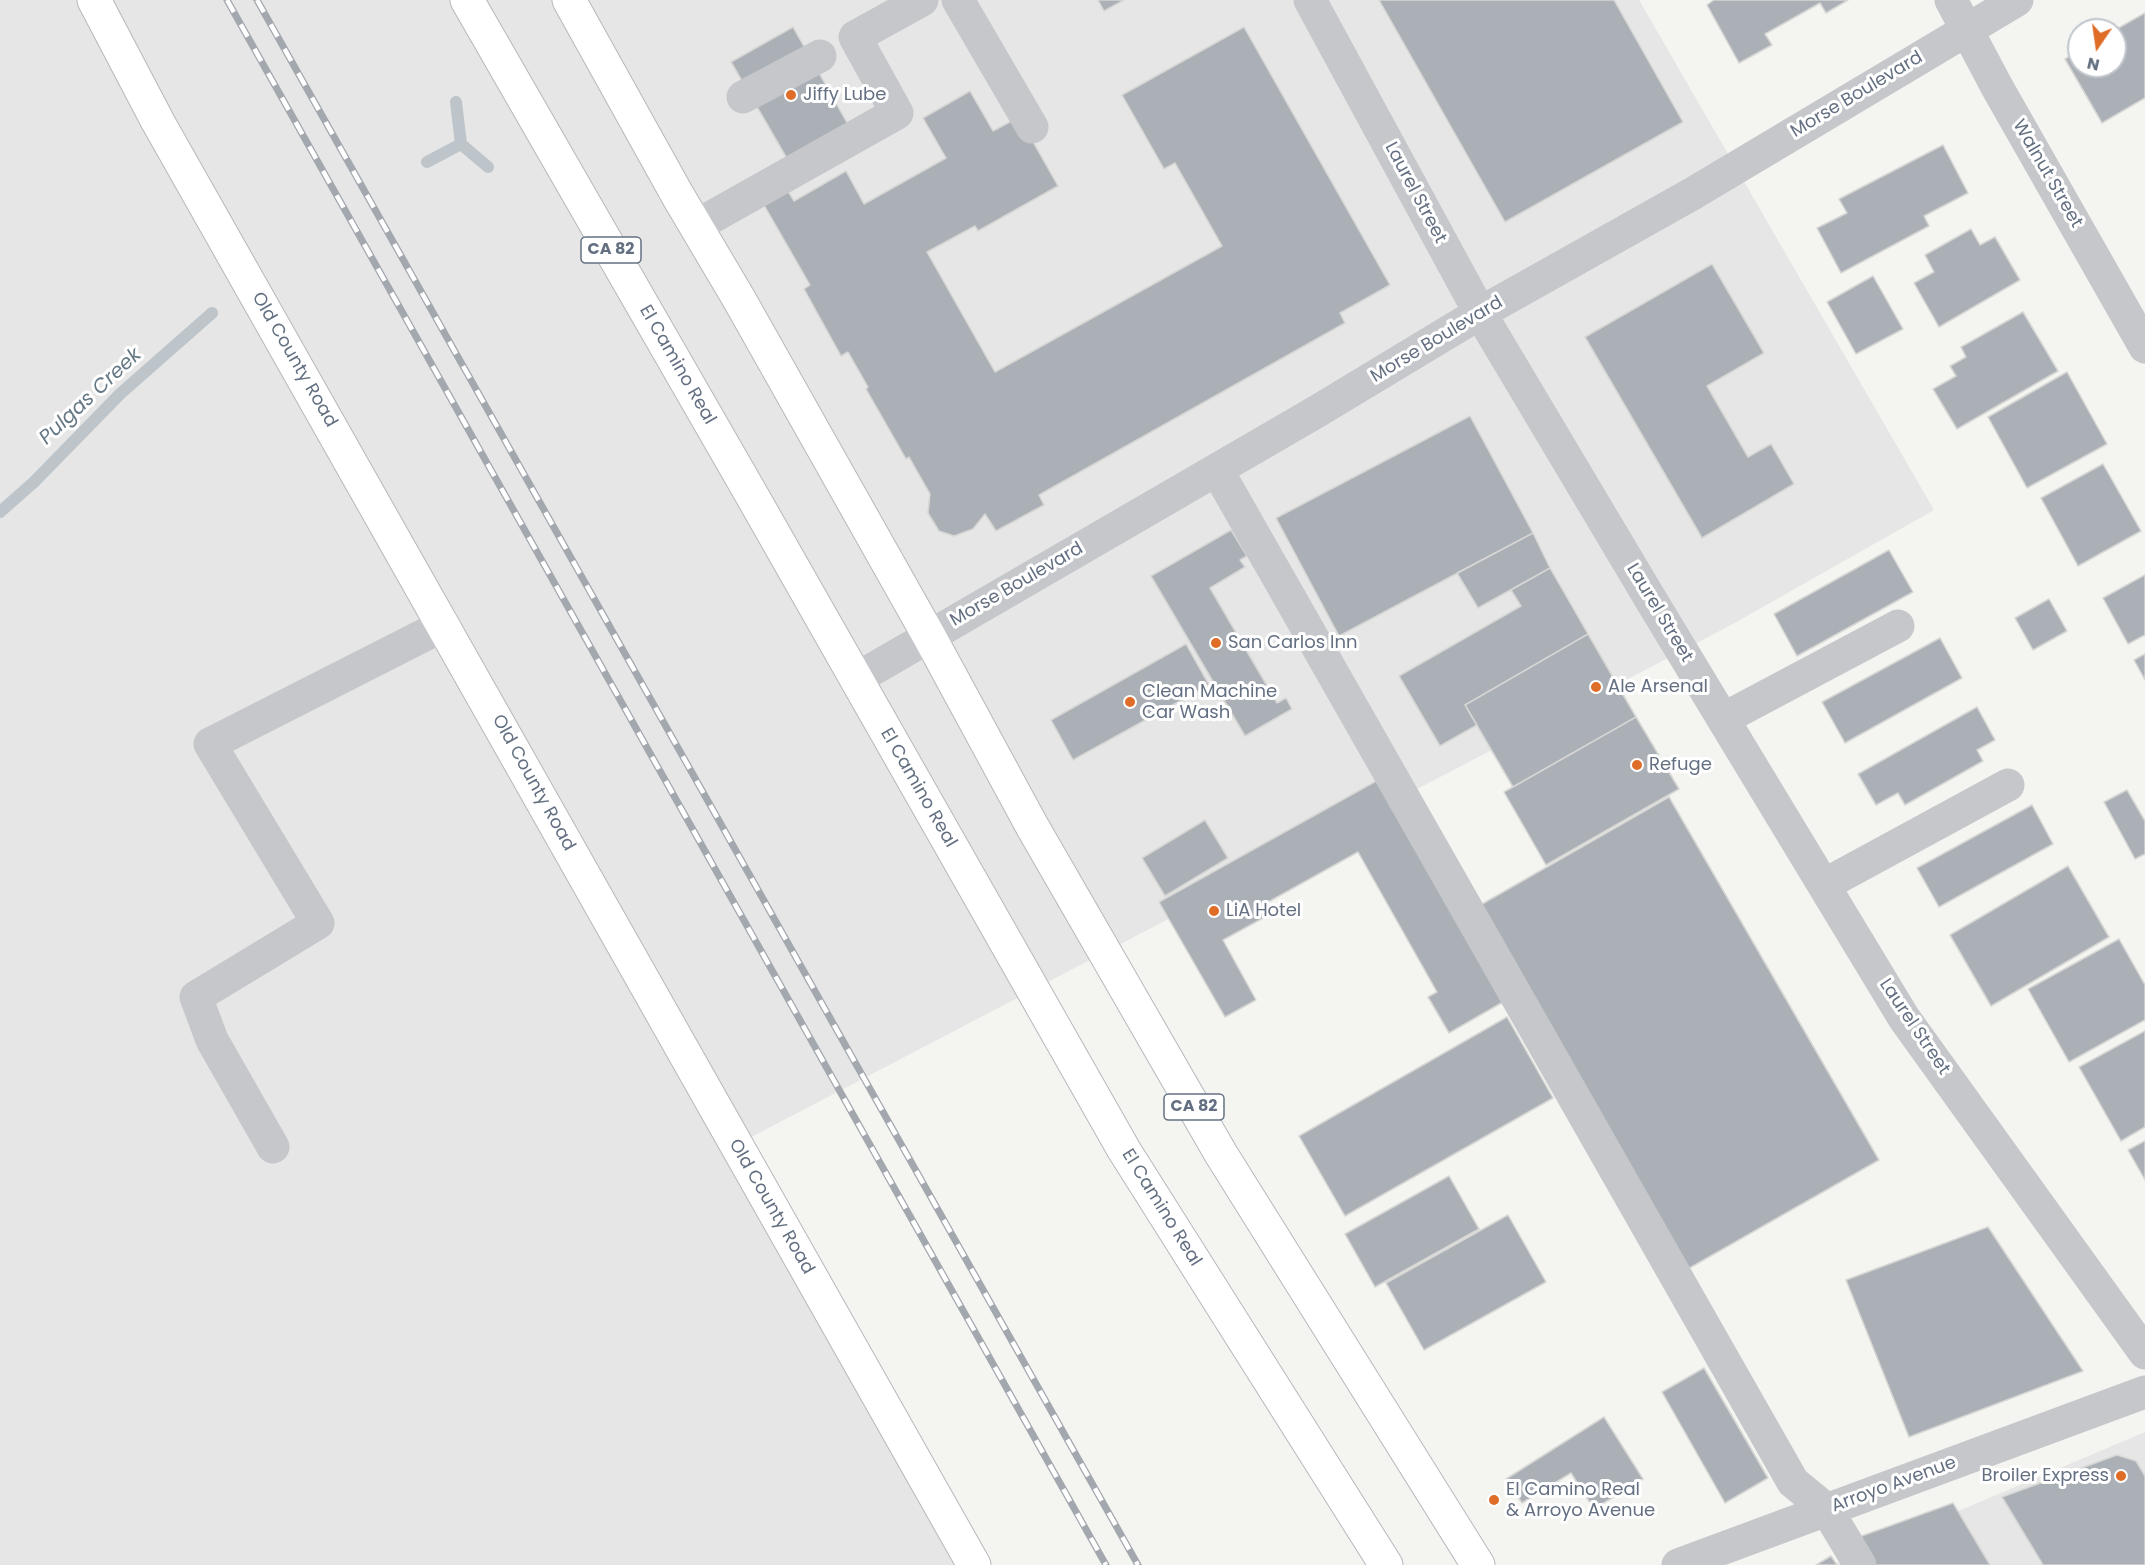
<!DOCTYPE html>
<style>
body{margin:0}
#map{position:relative;width:2145px;height:1565px;overflow:hidden;background:#f4f5f1;font-family:Poppins,sans-serif}
canvas{display:block}
.north{position:absolute;left:2067px;top:18px;width:60px;height:60px;box-sizing:border-box;background:#fff;border:2px solid #c1c6cd;border-radius:50%;rotate:193deg;font-size:16px;font-weight:700;line-height:24px;text-align:center;color:#647082}
.north::after{content:'';display:block;margin:auto;width:21px;height:27px;background:#df6c27;clip-path:polygon(50% 0,100% 100%,50% 72%,0 100%)}
</style>
<div id="map">
<canvas width="2145" height="1565"></canvas>
<div class="north">N</div>
</div>
<script>
const c = document.querySelector('canvas').getContext('2d');
c.lineJoin = 'round';
function paint(path, color) {
  c.fillStyle = color;
  c.fill(path, 'evenodd');
}
function poly(rows) {
  const path = new Path2D();
  for (const r of rows) {
    path.moveTo(r[0], r[1]);
    for (let i = 2; i < r.length; i += 2) path.lineTo(r[i], r[i + 1]);
  }
  return path;
}
function trace(path, color, width, dash) {
  c.strokeStyle = color;
  c.lineWidth = width;
  c.lineCap = dash ? 'butt' : 'round';
  c.setLineDash(dash || []);
  c.stroke(path);
}
function label(font, color, halo, rows, align = 'center') {
  c.font = font + ' Poppins,sans-serif';
  c.lineWidth = 6;
  c.setLineDash([]);
  c.textBaseline = 'middle';
  c.strokeStyle = halo;
  c.fillStyle = color;
  for (const [text, x, y, turn = 0] of rows) {
    c.save();
    c.translate(x, y);
    c.rotate((+turn || 0) * Math.PI / 180);
    c.textAlign = isNaN(turn) ? turn : align;
    if (halo) c.strokeText(text, 0, 0);
    c.fillText(text, 0, 0);
    c.restore();
  }
}
paint(poly([
 [0,0,1639,0,1934,510,1731,625,736,1145,974,1565,0,1565],
 [2145,1432,2145,1565,1831,1565]
]), '#e5e6e5');
trace(poly([
 [456,102,461,144],
 [461,144,488,167],
 [427,162,461,144],
 [0,512,34,482,120,394,212,313]
]), '#bdc5ca', 12);
const building = poly([
 [1098,0,1124,0,1104,11,1098,0],
 [1379,0,1614,0,1683,122,1505,222,1379,0],
 [1848,0,1826,13,1820,3,1765,34,1772,45,1739,63,1707,5,1714,0,1848,0],
 [2145,13,2145,98,2102,123,2065,59,2079,51,2079,66,2115,66,2115,30,2145,13],
 [793,27,850,128,789,162,731,62,793,27],
 [1244,27,1390,285,1340,313,1345,323,1039,495,1044,505,996,531,985,514,973,529,954,536,939,531,928,513,930,494,909,457,906,459,866,389,868,387,848,352,841,356,804,289,810,285,764,205,788,191,794,201,846,171,864,204,946,158,923,118,970,91,993,131,1019,117,1058,186,978,231,975,226,927,252,995,372,1222,246,1175,163,1164,169,1122,95,1244,27],
 [1943,145,1968,193,1924,216,1929,226,1841,273,1817,228,1847,213,1839,199,1943,145],
 [1971,229,1980,245,1995,237,2020,280,1939,327,1914,283,1934,272,1925,255,1971,229],
 [1712,264,1764,353,1707,386,1748,457,1771,444,1794,484,1702,538,1585,337,1712,264],
 [1873,276,1903,329,1856,354,1827,302,1873,276],
 [2023,312,2058,371,1957,429,1933,389,1956,376,1950,366,1966,357,1961,347,2023,312],
 [2067,372,2107,444,2027,488,1988,417,2067,372],
 [1470,416,1533,533,1339,636,1276,518,1470,416],
 [2103,464,2141,531,2078,566,2041,498,2103,464],
 [1231,530,1247,556,1240,560,1245,567,1210,588,1277,703,1286,698,1292,709,1245,736,1151,576,1231,530],
 [1533,533,1550,568,1478,608,1457,573,1533,533],
 [1889,550,1913,592,1797,656,1774,614,1889,550],
 [1550,568,1588,634,1465,705,1477,725,1440,746,1399,676,1521,606,1511,590,1550,568],
 [2145,575,2145,635,2128,644,2103,598,2145,575],
 [2049,599,2067,631,2033,650,2015,618,2049,599],
 [1588,634,1636,717,1513,787,1465,705,1588,634],
 [1940,638,1962,678,1845,743,1822,702,1940,638],
 [1186,644,1209,685,1073,760,1051,720,1186,644],
 [2145,654,2145,680,2134,660,2145,654],
 [1977,707,1995,740,1977,750,1983,761,1905,805,1898,793,1876,805,1858,774,1977,707],
 [1636,717,1679,789,1546,865,1504,792,1636,717],
 [1378,780,1503,1002,1449,1033,1428,997,1437,992,1358,852,1261,906,1267,916,1223,940,1256,1000,1225,1017,1159,902,1378,780],
 [2127,790,2145,821,2145,854,2135,859,2104,802,2127,790],
 [1669,797,1879,1160,1686,1270,1477,907,1669,797],
 [2032,805,2053,844,1939,907,1917,868,2032,805],
 [1205,820,1228,858,1165,896,1142,858,1205,820],
 [2068,866,2109,937,1991,1006,1950,935,2068,866],
 [2119,939,2145,985,2145,1020,2069,1062,2028,989,2119,939],
 [1507,1017,1553,1098,1345,1216,1299,1136,1507,1017],
 [2145,1031,2145,1127,2121,1141,2079,1067,2145,1031],
 [2145,1141,2145,1180,2128,1150,2145,1141],
 [1449,1176,1479,1229,1375,1287,1345,1234,1449,1176],
 [1508,1215,1546,1282,1424,1350,1386,1283,1508,1215],
 [1988,1227,2083,1371,1909,1437,1846,1280,1988,1227],
 [1704,1368,1768,1478,1725,1503,1662,1392,1704,1368],
 [1604,1417,1643,1479,1594,1509,1571,1473,1522,1503,1506,1479,1604,1417],
 [2117,1455,2136,1461,2145,1476,2145,1565,2043,1565,2002,1497,2117,1455],
 [1953,1503,1990,1565,1875,1565,1859,1537,1953,1503],
 [1831,1556,1837,1565,1816,1565,1831,1556]
]);
paint(building, '#abb0b7');
trace(building, '#d6d6d4', 1.5);
const major = poly([
 [94,0,158,122,974,1565],
 [467,0,754,499,1124,1150,1386,1565],
 [569,0,678,196,739,299,929,636,1032,826,1221,1154,1478,1565]
]);
trace(major, '#b5b8bd', 35);
trace(poly([
 [958,0,1032,127],
 [1310,0,1480,313,1651,600,1904,1018,2145,1353],
 [1951,0,1997,87,2145,347],
 [743,97,820,56],
 [696,226,897,113,855,37,922,0],
 [1217,470,1793,1482,1827,1510,1860,1565],
 [856,679,1316,412,1480,313,1692,194,2017,0],
 [1723,719,1898,626],
 [1824,885,2008,785],
 [273,1147,212,1040,196,997,318,923,210,744,444,625],
 [1678,1565,2145,1392]
]), '#c5c7cb', 33);
trace(major, '#fff', 33);
const rail = poly([
 [227,0,1106,1565],
 [257,0,1138,1565]
]);
trace(rail, '#a3a7ae', 7);
trace(rail, '#fff', 4.5, [14]);
for (const [x, y, r, color] of [
 [791,95,6,"#df6c27"],
 [1216,643,6,"#df6c27"],
 [1596,687,6,"#df6c27"],
 [1130,702,6,"#df6c27"],
 [1637,765,6,"#df6c27"],
 [1214,911,6,"#df6c27"],
 [2121,1476,6,"#df6c27"],
 [1494,1500,6,"#df6c27"]
]) {
  const dot = new Path2D();
  dot.arc(x, y, r, 0, 2 * Math.PI);
  c.fillStyle = color;
  c.fill(dot);
  trace(dot, '#fff', 2);
}
for (const [x, y, w] of [
 [611,250,60],
 [1194,1107,60]
]) {
  const box = new Path2D();
  box.roundRect(x - w / 2, y - 13, w, 26, 4.5);
  c.fillStyle = '#fff';
  c.fill(box);
  trace(box, '#647082', 1.5);
}
label('bold 16px', '#647082', null, [
 ["CA 82",611,250],
 ["CA 82",1194,1107]
]);
label('18px', '#647082', '#fff', [
 ["Jiffy Lube",803,95],
 ["San Carlos Inn",1228,643],
 ["Ale Arsenal",1608,687],
 ["Clean Machine",1142,692],
 ["Car Wash",1142,713],
 ["Refuge",1649,765],
 ["LiA Hotel",1226,911],
 ["Broiler Express",2109,1476,"right"],
 ["El Camino Real",1506,1490],
 ["& Arroyo Avenue",1506,1511]
], 'left');
label('18px', '#647082', '#fff', [
 ["Morse Boulevard",1857,95,-31],
 ["Walnut Street",2047,174,60],
 ["Laurel Street",1415,193,62],
 ["Morse Boulevard",1437,340,-31],
 ["Old County Road",294,360,60],
 ["El Camino Real",677,365,60],
 ["Morse Boulevard",1017,585,-30],
 ["Laurel Street",1659,613,59],
 ["Old County Road",533,783,61],
 ["El Camino Real",918,788,60],
 ["Laurel Street",1914,1027,56],
 ["Old County Road",771,1207,60],
 ["El Camino Real",1161,1208,58],
 ["Arroyo Avenue",1894,1485,-20]
]);
label('italic 20px', '#657885', '#fff', [
 ["Pulgas Creek",91,397,-43]
]);
</script>
